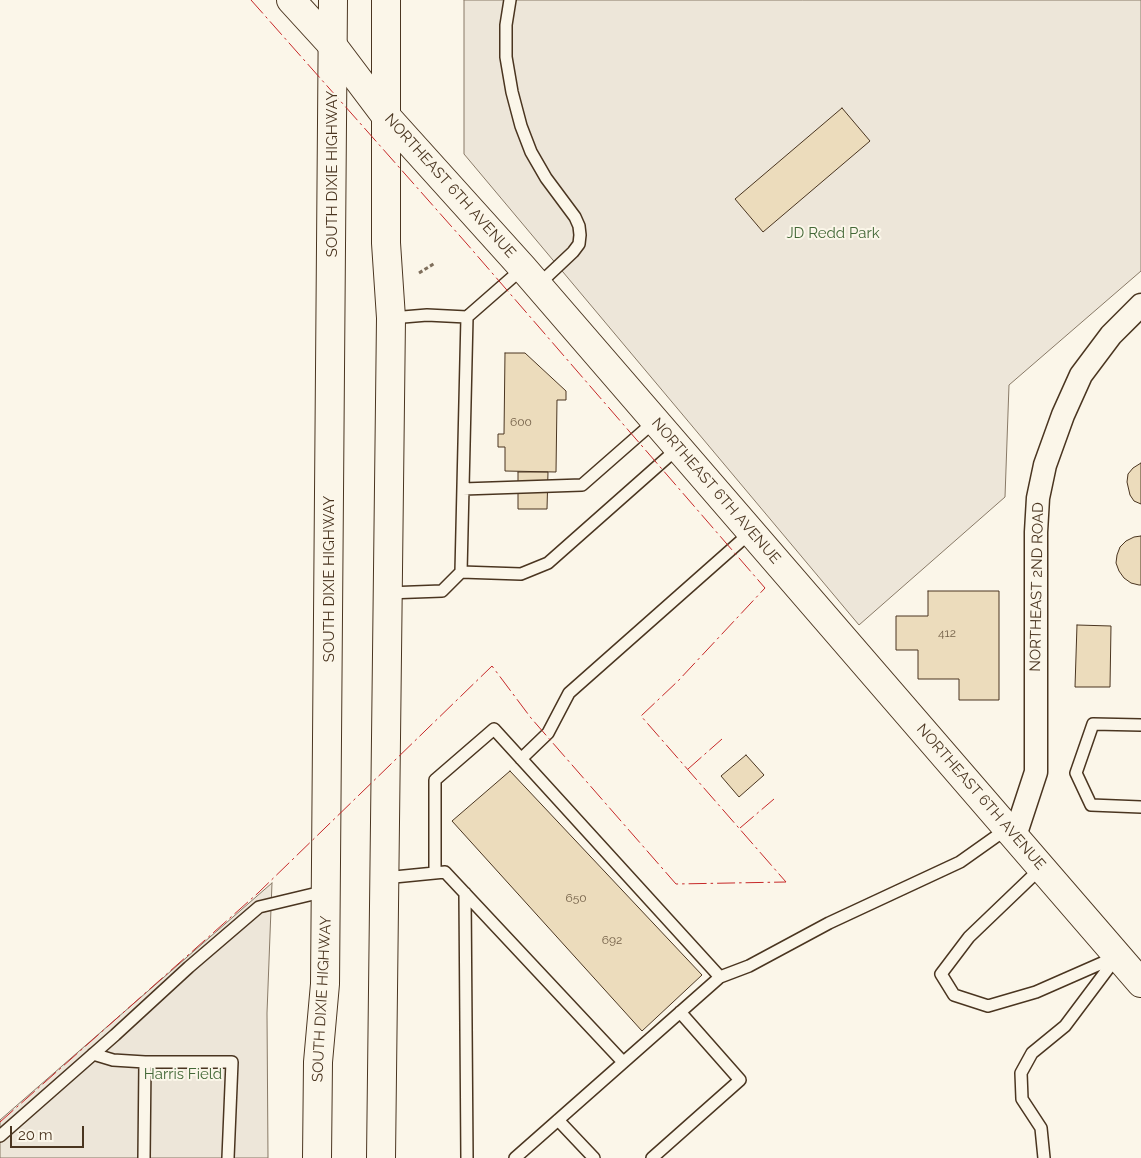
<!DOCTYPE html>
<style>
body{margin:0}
#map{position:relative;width:1141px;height:1158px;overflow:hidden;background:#fbf6e9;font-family:Raleway,sans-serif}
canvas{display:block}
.scale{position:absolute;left:10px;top:1126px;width:74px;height:22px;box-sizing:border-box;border:2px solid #4a3520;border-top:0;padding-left:6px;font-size:15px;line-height:18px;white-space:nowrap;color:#4a3520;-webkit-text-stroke:4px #fbf6e9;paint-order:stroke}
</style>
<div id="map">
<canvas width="1141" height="1158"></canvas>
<div class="scale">20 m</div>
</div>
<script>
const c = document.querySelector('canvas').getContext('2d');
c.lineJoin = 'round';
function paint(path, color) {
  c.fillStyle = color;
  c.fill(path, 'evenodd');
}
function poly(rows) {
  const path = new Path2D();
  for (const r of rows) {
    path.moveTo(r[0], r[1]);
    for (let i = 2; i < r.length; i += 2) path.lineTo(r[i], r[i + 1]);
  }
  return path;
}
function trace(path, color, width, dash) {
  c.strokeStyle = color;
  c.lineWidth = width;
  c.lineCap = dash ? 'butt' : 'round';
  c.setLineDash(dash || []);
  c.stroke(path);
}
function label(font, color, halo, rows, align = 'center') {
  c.font = font + ' Raleway,sans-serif';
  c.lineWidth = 4;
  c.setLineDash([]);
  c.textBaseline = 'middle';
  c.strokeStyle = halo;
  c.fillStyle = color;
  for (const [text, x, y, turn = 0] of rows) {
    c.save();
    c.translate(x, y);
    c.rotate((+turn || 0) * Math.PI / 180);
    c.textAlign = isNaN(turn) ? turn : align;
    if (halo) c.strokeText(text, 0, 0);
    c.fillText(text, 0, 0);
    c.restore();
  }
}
const green = poly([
 [464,0,1141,0,1141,271,1009,385,1005,497,859,625,464,154,464,0],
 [272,883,267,1013,268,1158,0,1158,0,1120,272,883]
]);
paint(green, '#ede6d9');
trace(green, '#887966', 1);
const building = poly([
 [842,108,870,141,763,232,735,199,842,108],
 [505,353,525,353,566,391,566,400,557,400,556,472,505,471,505,447,498,447,498,434,504,434,505,353],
 [1141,463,1141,504,1134,501,1130,495,1127,482,1128,474,1133,468,1141,463],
 [518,472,548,472,547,509,518,509,518,472],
 [1141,536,1141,585,1139,585,1131,583,1124,578,1119,571,1116,563,1117,555,1120,547,1126,541,1134,537,1141,536],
 [928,591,999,591,999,700,959,700,959,679,918,679,918,650,896,650,896,616,928,616,928,591],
 [1077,625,1111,626,1110,687,1075,687,1077,625],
 [746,755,764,775,739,797,721,776,746,755],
 [510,771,702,975,642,1031,452,821,510,771]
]);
paint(building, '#ecdcbc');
trace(building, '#4a3520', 1);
const lane = poly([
 [510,0,506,25,506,57,512,92,521,126,531,152,546,178,575,217,579,226,580,235,579,244,573,252,538,285],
 [391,318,427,315,467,317,523,268],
 [463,489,582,485,655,421],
 [461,572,521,574,548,563,678,448],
 [387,593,442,591,461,572,467,317],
 [1141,725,1093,724,1076,773,1091,805,1141,807],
 [521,759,548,733,569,693,751,532],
 [1041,868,969,937,941,974,954,995,988,1006,1036,992,1118,956],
 [435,873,435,780,494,729,720,977],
 [384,878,445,872,623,1062],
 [465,893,467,1158],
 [93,1054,113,1060,145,1062],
 [558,1120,594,1158],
 [0,1136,115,1035,189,967,259,907,326,891],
 [144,1158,145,1062,232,1062,228,1158],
 [515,1158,720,977,749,966,829,923,960,862,1008,828],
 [652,1158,740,1080,680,1012],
 [1044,1158,1041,1128,1022,1099,1021,1073,1032,1053,1065,1026,1116,958]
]);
const street = poly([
 [1015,836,1036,772,1036,532,1038,498,1045,465,1063,415,1081,375,1111,335,1141,305]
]);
const secondary = poly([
 [291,0,333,46,385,115,523,268,1141,983]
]);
const highway = poly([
 [317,1158,318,1062,325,984,333,0],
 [381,1158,391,318,386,243,386,0]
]);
trace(lane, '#4a3520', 14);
trace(street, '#4a3520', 25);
trace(secondary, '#4a3520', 30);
trace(highway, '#4a3520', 30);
trace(poly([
 [419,273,435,263]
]), '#7f6f5c', 3, [4, 2.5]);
trace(lane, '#fbf6e9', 11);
trace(street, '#fbf6e9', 22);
trace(secondary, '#fbf6e9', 28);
trace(highway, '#fbf6e9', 28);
trace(poly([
 [251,0,467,244,765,588,678,681,641,716,786,882],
 [688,769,722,739],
 [740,828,774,799],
 [0,1122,258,893,492,666,531,718,676,884,786,882]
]), '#c62828', 1, [18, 4, 2.5, 4]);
label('12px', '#725f47', null, [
 ["600",521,422],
 ["412",947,633],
 ["650",576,898],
 ["692",612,940]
]);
label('15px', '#4a3520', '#fbf6e9', [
 ["SOUTH DIXIE HIGHWAY",332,174,-90],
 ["NORTHEAST 6TH AVENUE",450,186,48],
 ["NORTHEAST 6TH AVENUE",716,491,49],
 ["SOUTH DIXIE HIGHWAY",329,579,-90],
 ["NORTHEAST 2ND ROAD",1037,587,-89],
 ["NORTHEAST 6TH AVENUE",981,797,49],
 ["SOUTH DIXIE HIGHWAY",322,999,-87]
]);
label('15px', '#436837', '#fbf6e9', [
 ["JD Redd Park",833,233],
 ["Harris Field",183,1074]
]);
</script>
